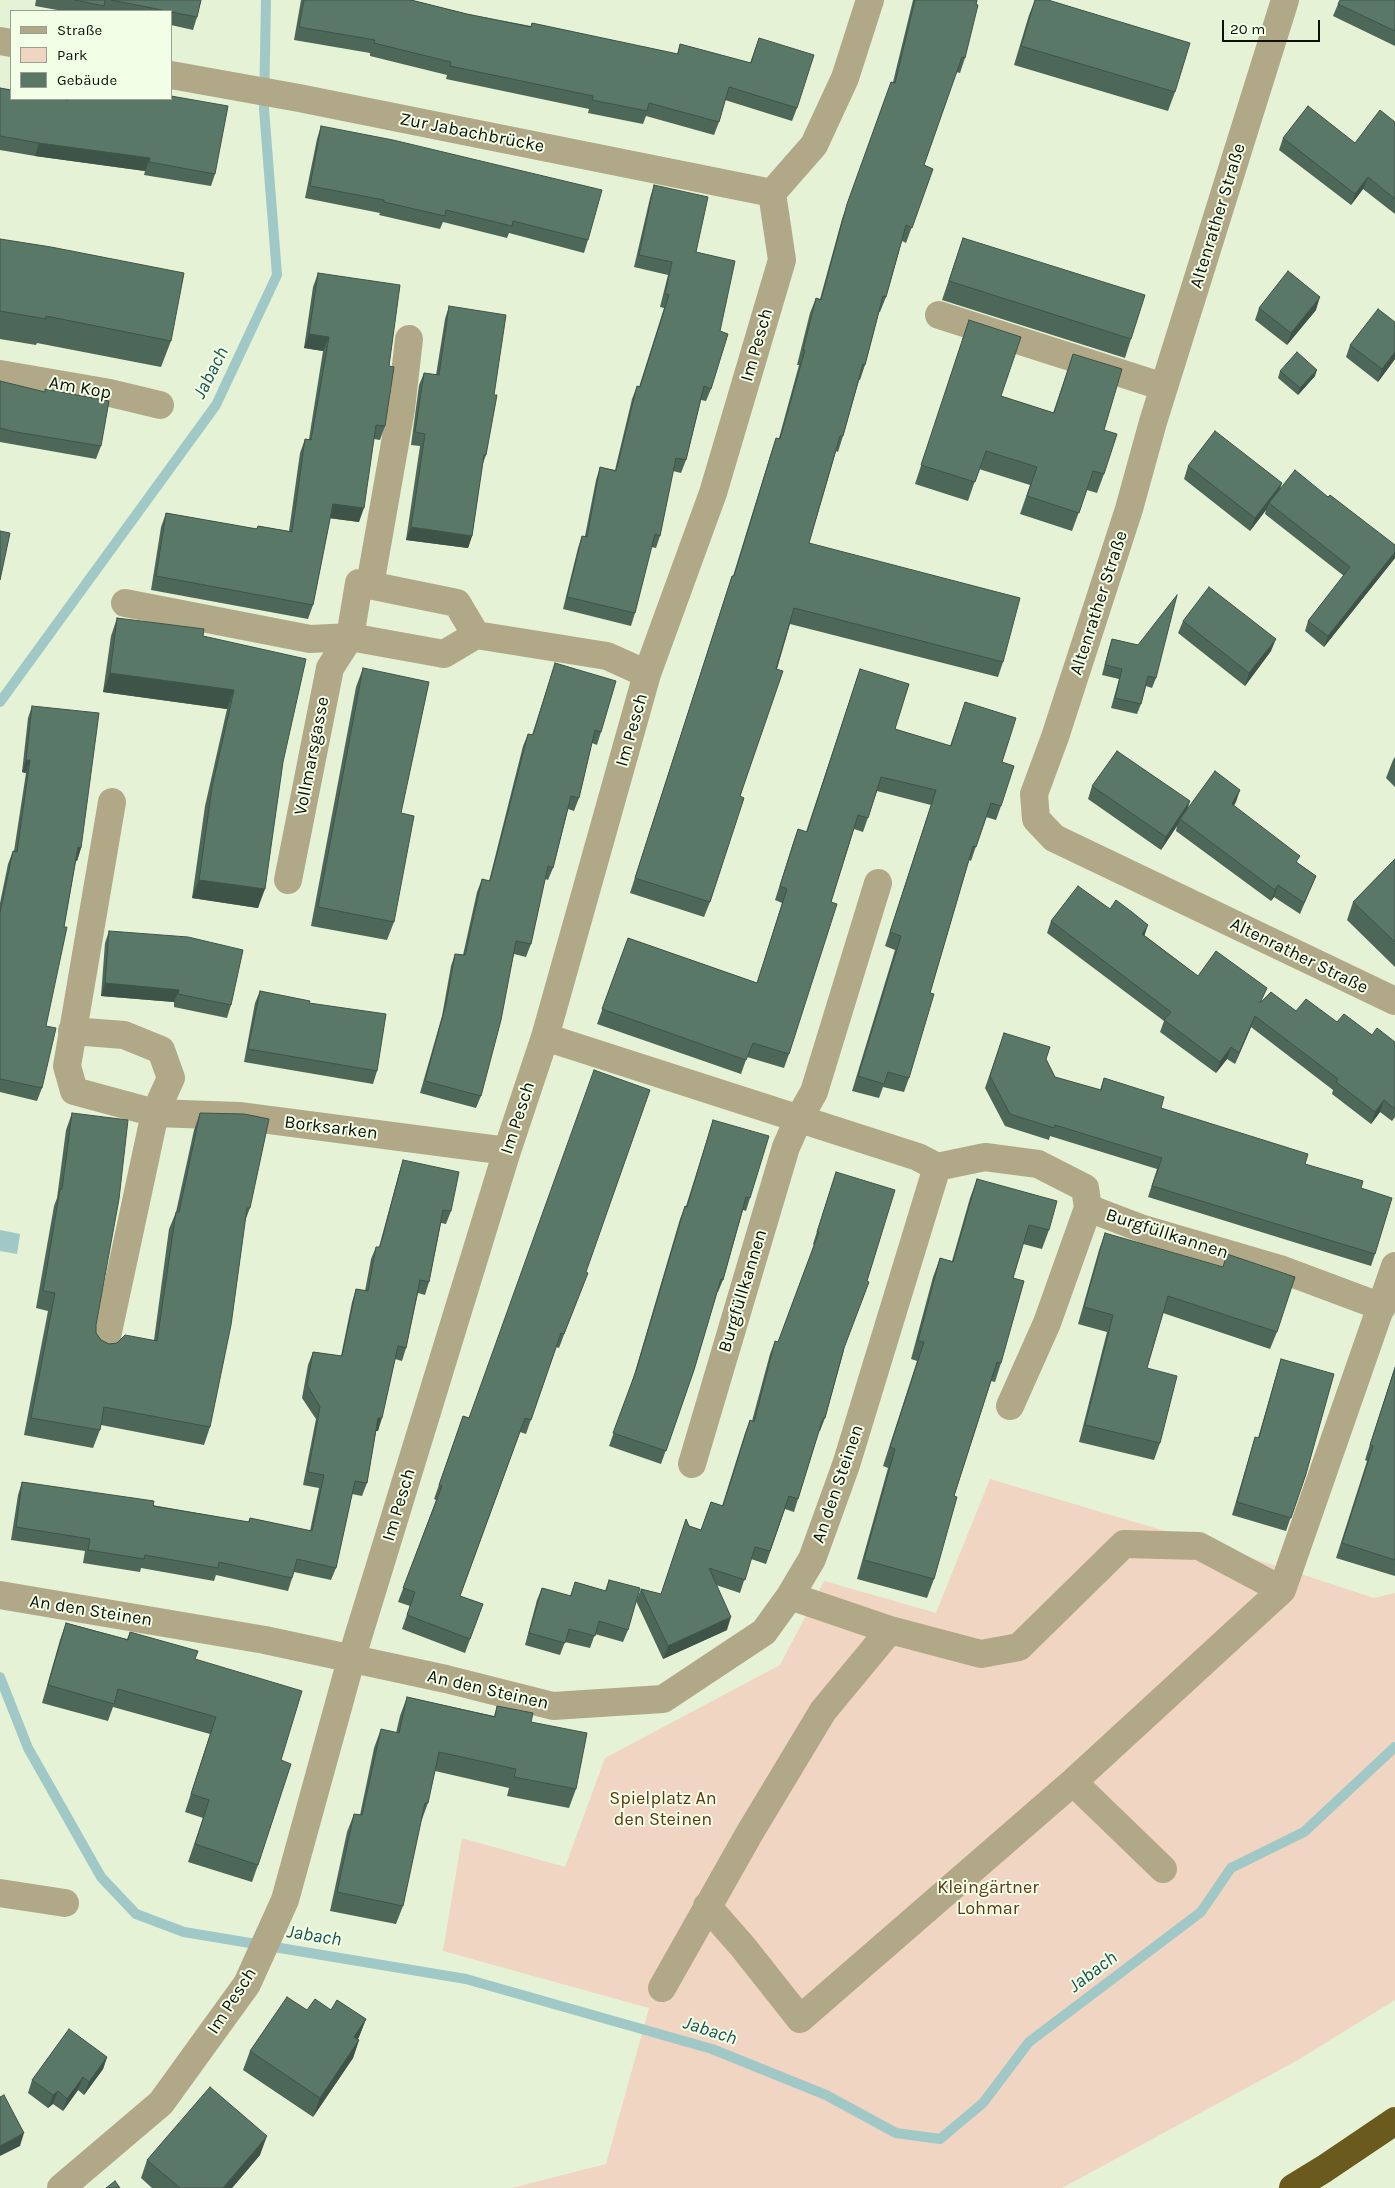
<!DOCTYPE html>
<meta charset="utf-8">
<style>
body{margin:0}
#map{position:relative;width:1395px;height:2188px;overflow:hidden;background:#e5f2d5;font-family:Karla,sans-serif}
canvas{display:block}
.legend{position:absolute;left:10px;top:10px;width:162px;height:90px;box-sizing:border-box;background:#f3fee7;border:1px solid #979f8e;margin:0;padding:6px 9px;list-style:none;font-size:15px;color:#0d1108}
.legend li{display:flex;align-items:center;gap:10px;height:25px}
.legend b{width:25px;border:1px solid #979f8e}
.scale{position:absolute;left:1222px;top:20px;width:98px;height:22px;box-sizing:border-box;border:2px solid #0d1108;border-top:0;padding-left:6px;font-size:15px;line-height:18px;white-space:nowrap;color:#0d1108;-webkit-text-stroke:4px #f3fee7;paint-order:stroke}
</style>
<div id="map">
<canvas width="1395" height="2188"></canvas>
<ul class="legend">
<li><b style="height:6px;background:#b1a888"></b>Straße</li>
<li><b style="height:14px;background:#efd5c2"></b>Park</li>
<li><b style="height:14px;background:#5a7868"></b>Gebäude</li>
</ul>
<div class="scale">20 m</div>
</div>
<script>
const c = document.querySelector('canvas').getContext('2d');
c.lineJoin = 'round';
function paint(path, color) {
  c.fillStyle = color;
  c.fill(path, 'evenodd');
}
function poly(rows) {
  const path = new Path2D();
  for (const r of rows) {
    path.moveTo(r[0], r[1]);
    for (let i = 2; i < r.length; i += 2) path.lineTo(r[i], r[i + 1]);
  }
  return path;
}
function trace(path, color, width, dash) {
  c.strokeStyle = color;
  c.lineWidth = width;
  c.lineCap = dash ? 'butt' : 'round';
  c.setLineDash(dash || []);
  c.stroke(path);
}
function label(font, color, halo, rows, align = 'center') {
  c.font = font + ' Karla,sans-serif';
  c.lineWidth = 4;
  c.setLineDash([]);
  c.textBaseline = 'middle';
  c.strokeStyle = halo;
  c.fillStyle = color;
  for (const [text, x, y, turn = 0] of rows) {
    c.save();
    c.translate(x, y);
    c.rotate((+turn || 0) * Math.PI / 180);
    c.textAlign = isNaN(turn) ? turn : align;
    if (halo) c.strokeText(text, 0, 0);
    c.fillText(text, 0, 0);
    c.restore();
  }
}
paint(poly([
 [990,1479,1212,1545,1374,1598,1395,1593,1395,2000,1298,2060,1062,2188,512,2188,606,2164,649,2008,443,1951,462,1838,565,1867,605,1758,780,1665,824,1581,936,1613]
]), '#efd5c2');
paint(poly([
 [0,1230,20,1234,17,1254,0,1251]
]), '#a0c8c7');
trace(poly([
 [0,702,216,405,277,275,264,109,266,0],
 [0,1677,28,1748,101,1877,136,1914,184,1932,466,1979,712,2049,826,2095,896,2133,940,2139,983,2103,1029,2042,1201,1912,1231,1868,1304,1832,1395,1747]
]), '#a0c8c7', 10);
trace(poly([
 [1285,0,1153,422,1129,509,1055,737,1034,794,1036,819,1054,838,1395,1001],
 [0,41,11,43],
 [171,75,299,98,772,193],
 [939,315,1164,387],
 [0,374,110,393,160,405],
 [370,585,401,409,409,339],
 [125,603,310,639,350,637,444,654,476,635,457,603,359,583,350,637,330,668,288,880],
 [476,635,607,656,647,674],
 [112,802,67,1066,74,1091,155,1113,239,1116,507,1151],
 [72,1031,124,1035,161,1050,171,1078,155,1113,105,1346],
 [545,1037,918,1157,937,1167,985,1157,1038,1164,1085,1188,1088,1208,1143,1229,1283,1270,1382,1307],
 [1010,1406,1047,1323,1088,1208],
 [692,1464,786,1147,798,1120,814,1092,878,883],
 [0,1595,265,1640,446,1679,553,1706,663,1699,764,1632,790,1596,812,1559,846,1465,937,1167],
 [790,1596,890,1630,981,1654,1019,1647,1124,1544,1199,1546,1282,1590],
 [1073,1782,1163,1869],
 [0,1893,65,1903],
 [707,1906,743,1947,800,2019,1073,1782,1282,1590,1395,1266],
 [662,1988,749,1834,823,1711,890,1630],
 [61,2188,161,2103,247,1984,285,1900,351,1660,507,1151,545,1037,647,674,713,493,782,260,772,193,814,145,845,78,870,0]
]), '#b1a888', 28);
trace(poly([
 [1293,2188,1324,2169,1395,2121]
]), '#6b5a1d', 28);
paint(poly([
 [36,0,201,0,197,17,193,30,171,25,171,11,63,11,35,6],
 [301,0,411,0,467,14,531,26,532,23,677,54,680,44,750,63,759,38,797,108,792,121,725,100,719,122,714,135,646,116,643,124,588,113,589,109,446,79,447,75,370,56,370,53,294,40],
 [913,0,977,0,965,58,960,73,956,72,924,165,933,169,906,243,902,241,886,297,880,312,879,312,865,365,860,380,859,380,843,436,838,452,836,451,809,543,1003,662,998,677,790,624,710,902,704,917,630,893,727,591,732,576,733,576,771,453,776,438,779,438,799,365,797,365,810,313,816,298,820,299,842,219,891,82,893,82],
 [1035,0,1175,92,1168,111,1014,65,1029,15],
 [1395,0,1395,46,1333,16,1338,4],
 [0,88,65,100,65,99,171,99,215,174,211,186,144,175,145,171,35,156,0,150],
 [1395,122,1395,214,1363,189,1351,205,1279,150,1283,138,1355,143],
 [321,126,588,240,584,253,509,233,507,238,443,222,440,229,379,215,380,213,305,198,317,139],
 [654,185,696,252,720,331,711,389,706,401,701,400,686,460,681,473,673,471,660,536,656,548,651,547,635,613,631,626,563,609,578,548,582,536,585,536,596,480,600,467,615,470,632,399,637,386,639,387,664,308,660,307,668,275,634,267,650,198],
 [963,238,1131,339,1125,358,942,300],
 [0,239,171,341,161,367,37,343,36,345,0,339],
 [318,273,389,366,385,426,380,440,374,439,359,522,330,518,313,605,308,619,151,590,161,527,166,513,256,529,258,526,289,531,300,453,305,439,309,439,323,351,304,348,313,287],
 [449,306,494,395,486,455,482,466,472,536,468,548,406,540,420,446,411,445,419,385,424,373,436,375,445,319],
 [1259,308,1316,310,1287,345,1255,320],
 [969,320,1001,396,1053,413,1073,354,1104,430,1104,474,1097,493,1087,490,1072,531,1020,514,1030,485,979,469,968,501,915,484],
 [1395,322,1395,359,1378,382,1346,357,1350,345],
 [1280,371,1315,376,1298,395,1278,378],
 [0,381,101,446,96,459,0,442],
 [1188,466,1282,483,1280,489,1395,558,1324,647,1305,631,1308,621,1344,576,1265,514,1266,510,1250,531,1184,479],
 [117,618,203,636,283,762,258,908,192,898,205,806,227,709,103,692,111,636],
 [1183,621,1271,651,1245,686,1178,633],
 [1112,639,1138,645,1156,678,1152,688,1146,686,1141,704,1137,714,1111,708,1119,679,1102,675,1109,648],
 [555,663,601,732,597,745,592,743,579,798,574,811,568,809,553,868,548,880,545,879,531,944,526,957,514,954,481,1096,476,1108,420,1093,442,1016,451,966,455,954,463,955,477,892,482,879,489,881,523,746,528,734,532,735],
 [363,668,401,813,394,922,387,940,311,926,356,687],
 [860,669,895,729,950,746,965,702,1002,762,1001,806,996,820,986,817,971,861,969,860,930,993,909,1078,904,1092,883,1087,879,1098,852,1091,895,950,885,946,931,805,877,791,863,832,854,829,831,902,789,1054,784,1068,747,1057,741,1074,597,1024,628,938,757,983,782,903,775,900,793,843,798,829,806,832],
 [32,706,81,848,77,861,76,860,46,1026,42,1088,37,1101,0,1092,0,903,8,864,13,851,14,851,26,773,22,772,28,718],
 [1395,757,1395,787,1386,778,1393,760],
 [1092,786,1190,801,1187,809,1240,790,1233,806,1298,863,1316,876,1300,914,1274,897,1271,901,1176,831,1177,826,1161,850,1088,799],
 [1395,859,1395,967,1347,920,1353,902],
 [1110,909,1198,976,1262,1001,1337,1022,1372,1035,1395,1042,1395,1117,1392,1121,1380,1112,1371,1124,1332,1094,1333,1090,1251,1027,1235,1064,1227,1059,1216,1073,1160,1032,1164,1021,1047,933,1051,921],
 [109,931,231,1005,227,1018,174,1007,174,1002,101,996,105,943],
 [260,991,309,1003,377,1071,373,1084,244,1062,255,1003],
 [1004,1033,1046,1059,1055,1077,1100,1090,1104,1078,1161,1108,1305,1164,1361,1188,1375,1254,1371,1266,1148,1197,1157,1169,1050,1136,1049,1140,1005,1126,985,1088],
 [72,1113,96,1333,101,1340,109,1344,154,1340,169,1229,176,1212,194,1130,200,1113,250,1208,245,1221,210,1427,204,1445,101,1425,100,1430,93,1448,24,1435,48,1311,36,1308,54,1206,57,1198,66,1130],
 [713,1120,750,1198,746,1211,743,1210,723,1280,718,1292,717,1292,694,1370,661,1464,609,1446,632,1382,680,1219,685,1206,686,1206,709,1133],
 [403,1160,451,1211,446,1224,441,1223,429,1282,425,1295,418,1293,406,1348,402,1361,395,1359,378,1431,376,1431,367,1483,362,1496,352,1494,336,1568,331,1580,294,1572,288,1591,216,1575,214,1581,141,1568,140,1572,83,1563,85,1551,11,1540,18,1495,22,1482,248,1522,250,1518,310,1531,319,1488,303,1485,316,1419,302,1398,308,1365,313,1352,341,1356,352,1302,356,1289,365,1291,371,1259,376,1247,379,1247,399,1173],
 [836,1172,844,1350,825,1418,820,1431,819,1431,798,1499,794,1512,785,1509,766,1564,751,1559,740,1593,716,1585,727,1630,663,1659,636,1601,641,1589,661,1594,686,1519,689,1526,701,1530,711,1502,722,1506,745,1433,750,1420,752,1421,770,1354,775,1341,778,1342,814,1245,813,1244],
 [977,1179,1049,1230,1042,1249,1023,1244,1013,1278,1001,1363,995,1382,991,1381,954,1496,934,1579,927,1598,857,1579,888,1468,883,1466,917,1361,911,1359,933,1277,940,1258,952,1261,970,1198],
 [1105,1233,1277,1332,1270,1349,1163,1313,1147,1368,1160,1443,1154,1460,1079,1442,1107,1332,1078,1324,1099,1250],
 [586,1272,582,1287,559,1348,556,1347,526,1434,520,1432,460,1596,483,1604,465,1653,402,1629,410,1606,398,1602,436,1500,434,1499,463,1416,468,1418],
 [1281,1359,1306,1474,1286,1531,1232,1515,1251,1450,1255,1437,1258,1438,1277,1372],
 [1395,1366,1395,1576,1336,1558,1367,1461,1365,1460],
 [609,1580,628,1630,623,1642,595,1634,590,1648,565,1642,560,1655,525,1645,537,1600,542,1588,570,1596,575,1582,605,1591],
 [66,1623,127,1639,130,1632,195,1659,281,1760,258,1865,252,1882,188,1862,203,1818,185,1812,210,1734,113,1707,108,1721,42,1703,60,1640],
 [407,1697,494,1716,497,1706,531,1722,576,1789,569,1808,507,1796,509,1788,435,1771,428,1803,421,1822,420,1822,403,1906,396,1924,330,1911,347,1832,354,1814,360,1815,374,1748,381,1729,396,1733,400,1716],
 [307,2010,331,2010,366,2019,358,2039,359,2040,353,2058,313,2117,243,2070,250,2051],
 [107,2057,103,2069,84,2095,78,2090,63,2111,53,2104,48,2108,28,2093,32,2080],
 [260,2155,232,2188,152,2188,141,2178,147,2160]
]), '#4d6759');
paint(poly([
 [39,143,150,158,145,171,35,156],
 [1368,177,1363,189,1351,205,1355,194],
 [1320,297,1316,310,1287,345,1291,333],
 [309,334,329,337,323,351,304,348],
 [1395,352,1395,359,1378,382,1382,369],
 [1317,370,1315,376,1298,395,1300,388],
 [1282,483,1277,496,1269,503,1266,510,1250,531,1255,518],
 [333,504,364,508,359,522,328,518],
 [411,527,472,536,468,548,406,540],
 [1395,552,1395,558,1324,647,1328,636],
 [1276,639,1271,651,1245,686,1249,673],
 [110,673,234,690,227,709,103,692],
 [26,760,30,760,26,773,22,772],
 [1240,790,1236,802,1228,816,1232,804],
 [1190,801,1186,814,1180,819,1177,826,1161,850,1166,837],
 [78,847,81,848,77,861,74,860],
 [199,880,265,889,258,908,192,898],
 [1278,885,1274,897,1271,901,1275,890],
 [1148,925,1144,937,1142,934],
 [105,983,179,990,174,1002,101,996],
 [1255,1016,1251,1027,1235,1064,1239,1053],
 [1231,1047,1227,1059,1216,1073,1220,1062],
 [1384,1100,1380,1112,1371,1124,1375,1112],
 [378,1418,382,1418,378,1431,374,1430],
 [731,1617,727,1630,663,1659,668,1646],
 [366,2019,359,2037,347,2055,354,2037],
 [359,2040,353,2058,313,2117,320,2098],
 [107,2057,103,2069,84,2095,89,2082],
 [83,2077,78,2090,63,2111,67,2099],
 [58,2091,53,2104,48,2108,53,2095],
 [24,2133,20,2146,0,2156,0,2146],
 [267,2136,260,2155,232,2188,223,2188]
]), '#3f5449');
const building = poly([
 [75,0,105,0,104,6,75,0],
 [111,0,201,0,197,17,111,0],
 [304,0,411,0,467,14,531,27,532,23,678,54,680,44,751,63,759,38,814,55,797,108,729,87,719,122,649,103,647,111,592,100,593,96,450,66,451,62,374,43,375,40,299,27,304,0],
 [915,0,977,0,976,4,978,5,965,58,962,57,924,165,933,169,912,228,906,225,886,297,883,296,865,365,863,364,843,436,840,436,809,543,1020,598,1003,662,794,608,776,669,783,671,740,796,744,798,710,902,635,878,732,576,734,576,776,438,780,439,805,350,803,350,816,298,821,300,847,204,891,82,895,83,915,0],
 [1035,0,1048,0,1190,43,1175,92,1021,46,1035,0],
 [1340,0,1395,0,1395,31,1338,4,1340,0],
 [0,88,11,90,11,99,60,99,68,100,68,99,171,99,171,96,228,106,215,174,149,162,150,158,39,143,0,136,0,88],
 [1308,106,1355,143,1380,110,1395,122,1395,199,1368,177,1355,194,1283,138,1308,106],
 [321,126,393,140,602,190,588,240,513,221,512,226,446,210,445,216,384,202,384,200,310,186,321,126],
 [654,185,708,197,696,252,735,261,720,331,728,334,711,389,704,386,686,460,676,458,660,536,655,534,635,613,567,597,582,536,587,537,600,467,616,471,637,386,640,387,669,295,665,294,672,262,639,255,654,185],
 [963,238,1145,295,1131,339,949,281,963,238],
 [0,239,51,247,184,273,171,341,46,316,46,319,0,311,0,239],
 [1288,271,1320,297,1291,333,1259,308,1288,271],
 [318,273,400,285,389,366,394,367,385,426,376,425,364,508,333,504,313,605,156,576,166,513,257,529,258,526,292,532,305,439,311,440,329,337,309,334,318,273],
 [449,306,506,315,494,395,497,395,486,455,484,455,472,536,411,527,425,434,415,432,424,373,439,375,449,306],
 [1378,309,1395,322,1395,352,1382,369,1350,345,1378,309],
 [969,320,1021,337,1001,396,1054,413,1073,354,1122,369,1104,430,1117,434,1104,474,1093,471,1079,513,1027,496,1037,467,986,451,975,482,921,465,969,320],
 [1297,352,1317,370,1300,388,1280,371,1297,352],
 [0,381,45,392,45,389,109,401,101,446,16,432,0,428,0,381],
 [1215,431,1282,483,1255,518,1188,466,1215,431],
 [1295,470,1328,497,1330,495,1395,545,1395,552,1328,636,1308,621,1350,567,1269,503,1295,470],
 [0,531,10,533,0,580,0,531],
 [1209,587,1276,639,1249,673,1183,621,1209,587],
 [1177,595,1156,678,1148,676,1141,704,1115,698,1122,669,1105,665,1112,639,1138,645,1177,595],
 [117,618,204,629,203,636,306,659,283,762,265,889,199,880,212,787,234,690,110,673,117,618],
 [555,663,616,681,601,732,595,730,579,798,571,796,553,868,548,866,531,944,516,941,501,1020,481,1096,425,1081,446,1004,455,954,465,955,482,879,490,881,528,734,533,735,555,663],
 [363,668,429,682,401,813,414,816,394,922,318,907,363,668],
 [860,669,909,684,895,729,951,746,965,702,1016,718,1002,762,1014,766,1001,806,991,803,976,847,973,846,930,993,934,994,909,1078,888,1072,884,1084,858,1076,901,936,890,932,936,790,881,777,868,818,858,815,831,902,837,904,789,1054,753,1043,746,1060,602,1009,628,938,757,983,787,889,780,886,798,829,807,832,860,669],
 [32,706,99,713,81,848,78,847,64,927,67,927,46,1026,56,1028,42,1088,0,1079,0,913,13,851,17,852,30,760,26,760,32,706],
 [1117,751,1190,801,1166,837,1092,786,1117,751],
 [1215,771,1240,790,1232,804,1300,856,1296,862,1316,876,1304,903,1278,885,1275,890,1180,819,1215,771],
 [1395,859,1395,942,1353,902,1395,859],
 [1078,886,1110,909,1116,900,1132,912,1148,925,1142,934,1198,976,1216,951,1267,988,1260,1003,1271,992,1296,1011,1306,999,1337,1022,1344,1014,1372,1035,1377,1028,1395,1042,1395,1109,1384,1100,1375,1112,1336,1082,1338,1079,1255,1016,1239,1053,1231,1047,1220,1062,1164,1020,1171,1012,1051,921,1078,886],
 [109,931,188,937,243,950,231,1005,178,994,179,990,105,983,109,931],
 [260,991,310,1001,309,1003,386,1014,377,1071,248,1049,260,991],
 [1004,1033,1050,1047,1046,1059,1055,1077,1101,1090,1104,1078,1164,1097,1161,1108,1308,1154,1305,1164,1363,1181,1361,1188,1392,1198,1375,1254,1152,1186,1162,1158,1055,1125,1054,1128,1010,1114,990,1076,1004,1033],
 [594,1070,650,1090,586,1272,588,1273,564,1334,561,1333,531,1420,525,1418,460,1596,483,1604,470,1639,407,1615,415,1592,403,1588,442,1486,439,1485,463,1416,469,1418,594,1070],
 [72,1113,128,1120,119,1199,96,1325,96,1333,101,1340,109,1344,117,1343,125,1335,157,1341,176,1212,179,1212,200,1113,244,1114,269,1119,250,1208,247,1208,231,1325,210,1427,104,1407,100,1430,31,1418,55,1293,43,1291,60,1189,62,1189,72,1113],
 [713,1120,769,1136,750,1198,746,1197,723,1280,721,1279,694,1370,666,1451,613,1433,636,1371,685,1206,687,1207,713,1120],
 [403,1160,459,1172,451,1211,443,1210,429,1282,420,1280,406,1348,398,1346,382,1418,378,1418,367,1483,355,1481,336,1568,297,1559,292,1578,219,1562,218,1568,145,1555,144,1559,88,1550,90,1539,16,1527,22,1482,154,1501,153,1506,249,1522,250,1518,312,1531,324,1475,308,1472,320,1407,307,1385,313,1352,342,1356,356,1289,368,1291,376,1247,380,1247,403,1160],
 [836,1172,895,1190,867,1281,869,1282,844,1348,825,1418,823,1418,798,1499,789,1496,770,1551,755,1547,745,1580,709,1568,731,1617,668,1646,641,1589,661,1594,686,1519,689,1526,701,1530,711,1502,723,1506,750,1420,754,1422,775,1341,778,1342,819,1232,817,1232,836,1172],
 [977,1179,1057,1201,1049,1230,1029,1225,1013,1278,1024,1281,1001,1363,997,1362,954,1496,957,1497,934,1579,864,1560,895,1449,890,1447,924,1342,918,1341,940,1258,953,1262,977,1179],
 [1105,1233,1223,1267,1227,1254,1295,1277,1277,1332,1168,1296,1147,1368,1177,1376,1160,1443,1085,1425,1113,1315,1084,1307,1105,1233],
 [1281,1359,1334,1374,1306,1474,1291,1518,1237,1502,1255,1437,1259,1438,1281,1359],
 [1395,1368,1395,1560,1342,1543,1373,1446,1370,1445,1395,1368],
 [609,1580,640,1588,628,1630,599,1621,595,1636,569,1629,565,1643,529,1633,542,1588,571,1596,575,1582,606,1591,609,1580],
 [66,1623,128,1640,130,1632,198,1651,195,1659,302,1691,281,1760,291,1764,258,1865,195,1844,209,1800,191,1794,216,1717,118,1689,114,1704,48,1685,66,1623],
 [407,1697,495,1717,497,1706,533,1713,531,1722,587,1733,576,1789,514,1777,516,1769,439,1752,428,1803,425,1803,403,1906,337,1892,354,1814,362,1815,381,1729,399,1733,407,1697],
 [287,1997,307,2010,315,1999,331,2010,337,2000,366,2019,354,2037,359,2040,320,2098,250,2051,287,1997],
 [69,2029,107,2057,89,2082,83,2077,67,2099,58,2091,53,2095,32,2080,69,2029],
 [210,2087,267,2136,223,2188,180,2188,147,2160,210,2087],
 [4,2095,24,2133,0,2146,0,2097,4,2095],
 [115,2181,120,2188,106,2188,115,2181]
]);
paint(building, '#5a7868');
trace(building, '#3f5449', 1);
label('18px', '#0d1108', '#f3fee7', [
 ["Zur Jabachbrücke",472,133,11],
 ["Altenrather Straße",1218,216,-73],
 ["Im Pesch",757,345,-74],
 ["Am Kop",80,388,10],
 ["Altenrather Straße",1099,603,-72],
 ["Im Pesch",632,730,-74],
 ["Vollmarsgasse",312,756,-79],
 ["Altenrather Straße",1299,956,26],
 ["Im Pesch",518,1118,-72],
 ["Borksarken",331,1128,7],
 ["Burgfüllkannen",1167,1234,18],
 ["Burgfüllkannen",743,1291,-73],
 ["An den Steinen",838,1484,-71],
 ["Im Pesch",399,1505,-73],
 ["An den Steinen",91,1611,9],
 ["An den Steinen",488,1690,13],
 ["Im Pesch",232,2001,-57]
]);
label('18px', '#5e3815', '#f3fee7', [
 ["Spielplatz An",663,1799],
 ["den Steinen",663,1820],
 ["Kleingärtner",988,1888],
 ["Lohmar",988,1909]
]);
label('italic 19px', '#195252', '#f3fee7', [
 ["Jabach",211,373,-63],
 ["Jabach",314,1936,9],
 ["Jabach",1093,1972,-37],
 ["Jabach",710,2031,18]
]);
</script>
